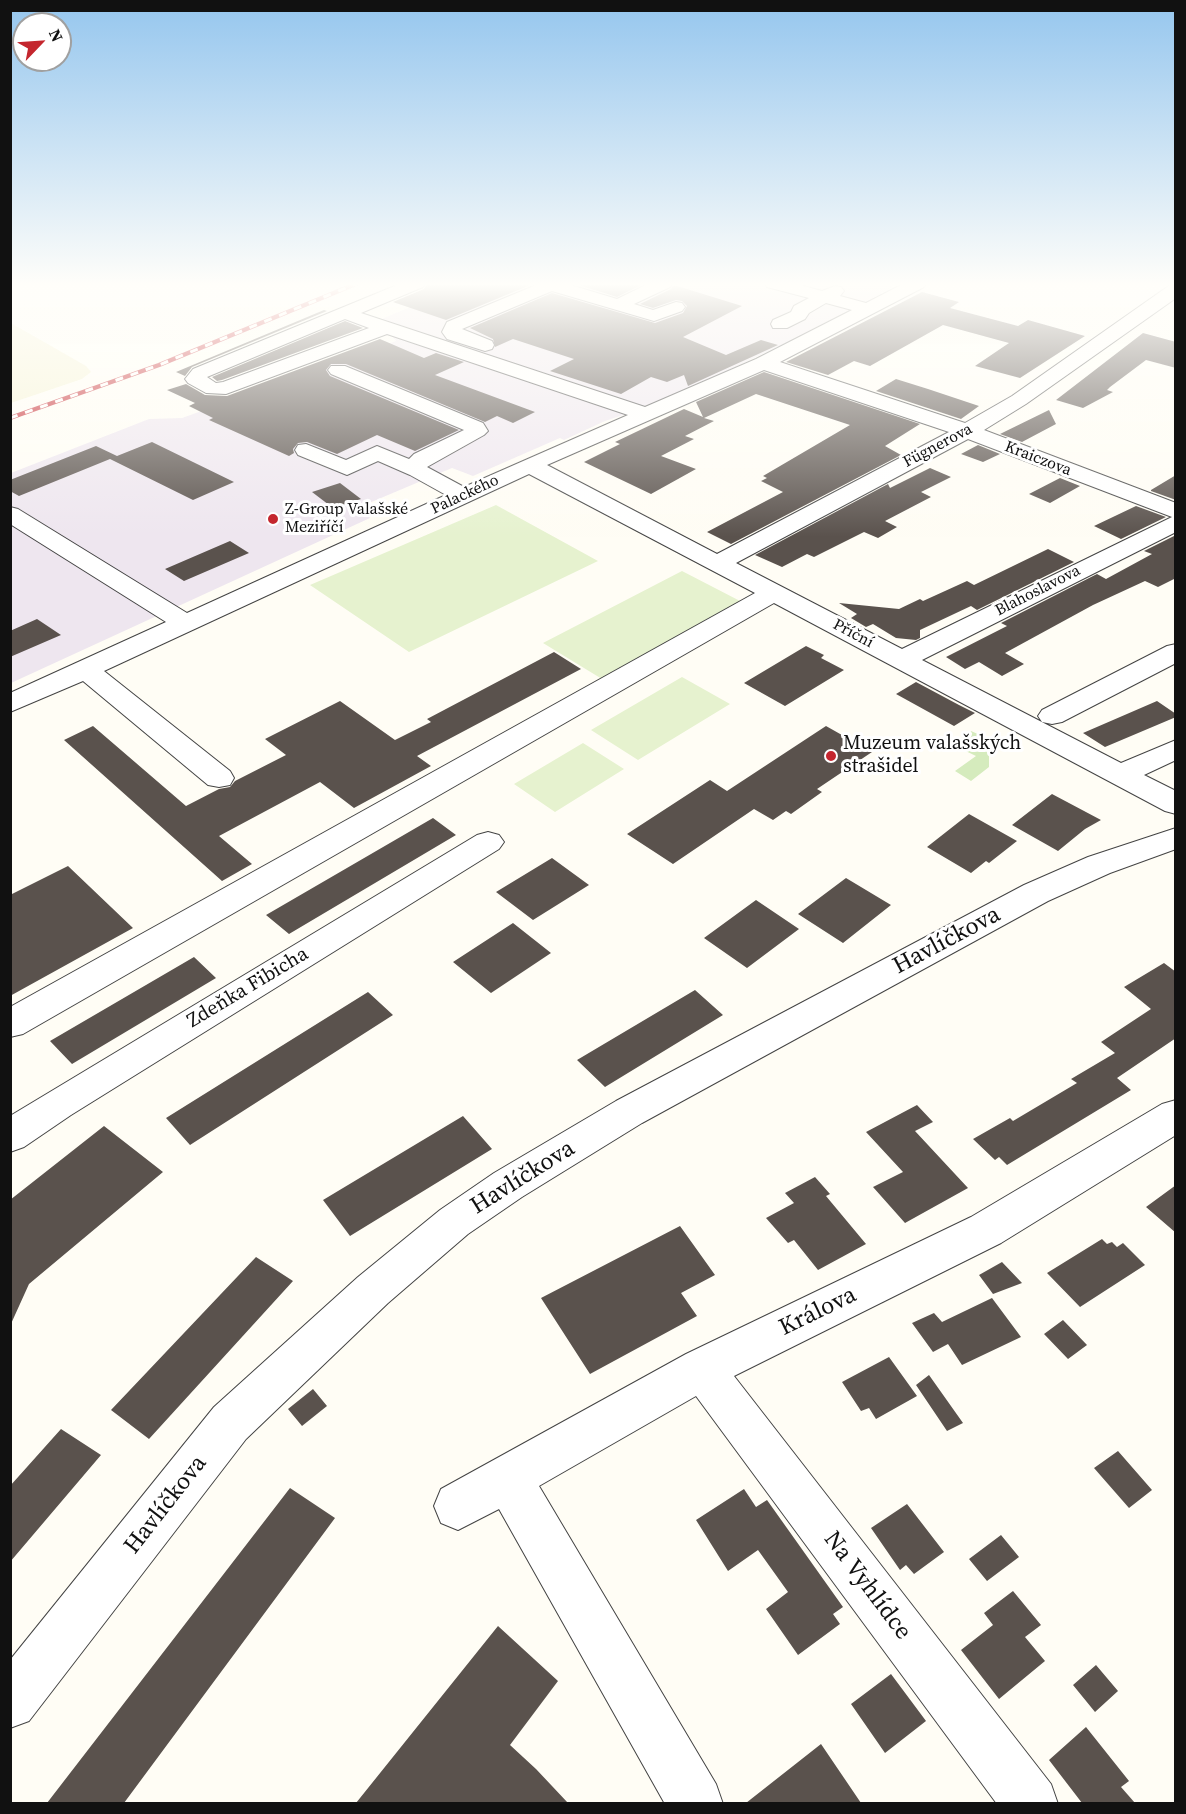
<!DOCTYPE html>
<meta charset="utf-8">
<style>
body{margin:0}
#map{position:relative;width:1186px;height:1814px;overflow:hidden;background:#fffdf5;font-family:"Source Serif 4",serif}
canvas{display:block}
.frame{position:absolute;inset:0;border:12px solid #111;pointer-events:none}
.north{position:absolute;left:12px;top:12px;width:60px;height:60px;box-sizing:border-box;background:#fff;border:2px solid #a0a0a0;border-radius:50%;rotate:65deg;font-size:16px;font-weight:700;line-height:24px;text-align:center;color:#111}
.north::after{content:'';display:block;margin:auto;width:21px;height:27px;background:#c4262e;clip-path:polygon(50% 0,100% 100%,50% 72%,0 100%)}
</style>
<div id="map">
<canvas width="1186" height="1814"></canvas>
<div class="frame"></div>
<div class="north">N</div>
</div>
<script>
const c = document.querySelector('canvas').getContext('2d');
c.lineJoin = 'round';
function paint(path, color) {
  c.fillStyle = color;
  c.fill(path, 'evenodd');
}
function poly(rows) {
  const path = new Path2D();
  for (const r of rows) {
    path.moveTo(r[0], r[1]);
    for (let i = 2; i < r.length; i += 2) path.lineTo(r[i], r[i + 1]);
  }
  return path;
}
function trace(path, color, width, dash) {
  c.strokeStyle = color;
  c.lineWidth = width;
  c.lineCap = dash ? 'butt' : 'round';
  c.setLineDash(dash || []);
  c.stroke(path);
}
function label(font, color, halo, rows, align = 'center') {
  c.font = font + ' "Source Serif 4",serif';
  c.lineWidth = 6;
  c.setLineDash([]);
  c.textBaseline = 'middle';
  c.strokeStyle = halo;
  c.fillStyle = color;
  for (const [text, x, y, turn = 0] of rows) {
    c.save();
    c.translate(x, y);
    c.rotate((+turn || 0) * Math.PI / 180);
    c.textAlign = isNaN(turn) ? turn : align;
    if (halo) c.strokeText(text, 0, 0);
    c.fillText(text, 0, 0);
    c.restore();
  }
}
paint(poly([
 [468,283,899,283,834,320,657,404,605,421,564,440,560,438,473,476,452,468,362,506,370,518,11,683,11,473,149,419,182,418,396,341,379,320]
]), '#eee6ef');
paint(poly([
 [11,323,86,366,91,372,82,379,11,403]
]), '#f6f3d4');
paint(poly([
 [971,731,989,739,989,767,971,781,955,771,976,756,953,745]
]), '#d5ebbd');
paint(poly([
 [496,505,598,561,409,652,310,585],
 [682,571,742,602,602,679,543,643],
 [682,677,730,704,638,760,591,730],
 [583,743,624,769,555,812,514,784]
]), '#e6f2cf');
paint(poly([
 [428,283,535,283,446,320,393,302,424,289],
 [572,283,645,283,617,297],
 [674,285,742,306,683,337,726,355,761,340,778,345,688,386,684,375,667,382,651,377,621,394,550,371,574,359,513,339,495,347,493,339,470,328,552,293,655,323,683,313,687,306,682,301,676,300,653,308,640,304,671,289],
 [922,292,959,302,950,308,1018,326,1028,320,1085,336,1020,378,975,366,1009,343,943,325,870,366,854,361,828,375,786,362],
 [324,310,327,311,192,367,185,376,176,372],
 [345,321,363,328,222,380,217,381,212,377],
 [1143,333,1176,342,1176,368,1146,360,1110,387,1107,390,1113,392,1083,408,1056,400],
 [380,339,424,358,436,353,464,362,435,375,535,412,513,423,497,416,485,422,346,364,331,364,326,370,330,376,459,430,415,451,377,435,337,454,307,442,298,443,293,449,294,453,289,456,209,420,213,418,189,406,195,403,167,390,186,384,205,395,227,396],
 [764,372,920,424,885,446,901,455,731,544,707,532,783,492,761,481,767,478,763,476,850,425,756,394,704,418,714,421,685,436,694,439,661,456,696,469,651,494,584,462,620,444,615,442,684,409,703,417,696,402],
 [896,379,928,389,979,406,961,419,876,391],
 [1049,410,1056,424,1022,442,1000,434],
 [152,442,234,482,193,500,110,459,19,496,10,491,10,480,96,446,117,456],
 [978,445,1000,454,983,462,961,454],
 [930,468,951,477,921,492,931,497,885,521,897,527,878,538,864,532,814,557,807,554,782,567,755,555,888,484,890,488],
 [1176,475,1176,500,1151,491,1151,490],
 [1060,478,1080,486,1050,503,1029,494],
 [340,483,361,499,333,508,312,492],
 [1136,506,1166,517,1121,539,1094,526],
 [1176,535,1176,578,1158,587,1145,581,1093,605,1005,653,1024,664,1002,676,979,662,965,669,946,657,1007,626,1001,623,1097,574,1106,579,1152,554,1144,551],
 [230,541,249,553,184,581,165,569],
 [1048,549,1074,562,977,610,971,606,920,630,920,638,916,640,896,638,873,624,866,627,851,618,857,614,839,603,899,609,920,599,923,601,967,581,974,585],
 [37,619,61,635,10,657,10,631],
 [806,646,824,655,821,658,844,670,785,706,744,683],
 [554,652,581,669,417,756,431,766,354,808,320,782,219,836,252,864,222,881,64,740,93,726,186,806,219,789,230,787,235,781,286,755,265,739,340,701,395,740,431,722,427,719],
 [916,682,959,705,975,713,954,726,896,694],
 [1157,701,1176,714,1176,717,1105,747,1083,733],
 [826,726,872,752,817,789,822,792,791,814,786,811,773,820,754,809,673,864,627,834,710,780,727,791],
 [1052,794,1101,820,1085,829,1058,851,1012,825],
 [969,814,1017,841,989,863,986,861,971,873,927,847],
 [433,818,456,835,289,934,266,915],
 [552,858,589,885,533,920,496,892],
 [68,866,133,928,10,996,10,895],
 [846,878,891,905,843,943,798,914],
 [756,900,799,929,747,968,704,938],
 [513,923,551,953,491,993,453,962],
 [194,957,216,978,72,1064,50,1041],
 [1164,963,1176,972,1176,1038,1117,1078,1131,1090,1007,1165,999,1157,995,1160,973,1139,1010,1118,1013,1121,1077,1083,1071,1079,1115,1053,1101,1042,1151,1009,1124,987],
 [695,990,723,1015,605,1087,577,1060],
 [368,992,393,1015,190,1145,166,1118],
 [917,1105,933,1122,915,1131,968,1188,905,1223,873,1187,903,1172,866,1132],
 [463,1116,492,1149,350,1236,323,1200],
 [104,1126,163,1172,29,1284,10,1326,10,1200],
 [815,1177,830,1194,826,1196,866,1244,818,1270,794,1240,788,1243,766,1218,794,1203,785,1193],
 [1176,1185,1176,1233,1146,1207],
 [680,1226,715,1275,681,1293,697,1316,590,1374,541,1298],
 [1102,1239,1107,1244,1112,1242,1117,1247,1123,1243,1145,1265,1080,1307,1047,1273],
 [256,1257,293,1281,149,1439,111,1410],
 [1002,1262,1022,1283,993,1294,979,1275],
 [992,1298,1021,1337,962,1365,948,1344,933,1352,912,1323,934,1313,942,1322],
 [1063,1320,1087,1345,1068,1359,1044,1334],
 [889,1357,917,1396,876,1419,869,1408,861,1411,842,1382],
 [929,1375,963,1423,947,1431,916,1385],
 [313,1389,327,1406,302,1426,288,1409],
 [61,1429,101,1455,10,1562,10,1486],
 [1118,1451,1152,1490,1129,1508,1094,1468],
 [290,1488,335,1518,124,1803,47,1803],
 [744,1489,756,1507,767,1500,843,1607,833,1614,840,1624,798,1655,766,1609,788,1592,758,1550,728,1571,696,1520],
 [907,1504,944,1552,914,1574,906,1565,900,1570,871,1528],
 [1001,1535,1019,1557,987,1581,969,1559],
 [1013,1591,1041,1625,1025,1637,1045,1661,999,1699,961,1650,993,1625,984,1613],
 [498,1626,558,1681,510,1745,536,1769,568,1803,356,1803],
 [1096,1665,1118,1691,1095,1712,1073,1685],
 [891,1674,926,1721,885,1753,851,1704],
 [1086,1727,1129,1781,1121,1787,1135,1803,1082,1803,1049,1760],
 [821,1744,861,1803,746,1803]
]), '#5a524d');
const minor = poly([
 [402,283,426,283,423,287,361,313,645,407,756,359,852,310,826,303,809,313,805,319,787,328,773,328,771,324,773,320,791,312,794,306,809,298,767,287,764,283,793,283,822,291,835,286,841,287,844,291,840,296,866,303,905,283,927,283,924,287,780,362,965,423,1012,396,1170,285,1176,284,1176,298,1026,404,984,430,1176,503,1176,532,922,660,1121,763,1176,740,1176,760,1144,775,1176,791,1176,814,1165,811,774,603,23,1034,10,1037,10,1007,755,593,529,474,104,671,230,771,234,778,230,785,219,787,208,785,83,681,10,712,10,693,166,622,10,524,10,507,18,509,187,613,446,495,410,475,378,461,347,475,298,455,295,450,298,445,306,444,346,460,377,446,409,459,414,454,464,430,331,374,328,370,331,366,345,366,483,423,488,431,484,435,427,467,464,487,628,415,387,334,226,394,206,393,188,383,185,379,193,369,402,283],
 [345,319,369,328,223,382,216,383,207,377,345,319],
 [764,370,949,432,717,554,547,465,764,370],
 [968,439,1172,517,902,649,736,563,968,439],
 [541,283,564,283,617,299,650,283,673,283,670,287,634,304,653,310,676,302,682,303,685,307,682,311,654,321,552,291,462,329,492,341,494,345,492,349,485,351,447,339,442,332,447,322,541,283],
 [1176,644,1176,663,1062,722,1052,724,1042,722,1038,716,1042,710,1167,646,1176,644],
 [1176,828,1176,849,1110,873,1048,901,642,1123,522,1197,468,1234,388,1303,246,1439,29,1721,10,1728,10,1660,214,1407,358,1277,440,1210,494,1173,616,1101,1024,885,1088,857,1176,828],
 [488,832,499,835,504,842,499,849,71,1115,24,1147,10,1152,10,1116,477,835,488,832],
 [1176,1100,1176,1135,1001,1243,734,1376,1051,1784,1058,1804,997,1804,696,1396,539,1486,716,1784,723,1804,665,1804,499,1509,458,1530,441,1523,434,1506,441,1489,686,1354,971,1217,1162,1104,1176,1100]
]);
trace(minor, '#444', 2);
paint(minor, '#fff');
const rail = poly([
 [10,418,159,365,358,283]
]);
trace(rail, '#c4262e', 4.5);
trace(rail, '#fff', 3, [8]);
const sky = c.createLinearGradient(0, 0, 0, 537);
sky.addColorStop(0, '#95c6ee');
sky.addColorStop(0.53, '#fffefa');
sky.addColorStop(1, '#fffefa00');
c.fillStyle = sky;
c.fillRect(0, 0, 1186, 537);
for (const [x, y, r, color] of [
 [273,519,6,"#c4262e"],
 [831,756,6,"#c4262e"]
]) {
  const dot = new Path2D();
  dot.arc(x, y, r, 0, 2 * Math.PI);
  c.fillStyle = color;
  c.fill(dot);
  trace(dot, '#fff', 2);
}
label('16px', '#111', '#fff', [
 ["Fügnerova",938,446,-28],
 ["Kraiczova",1038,459,21],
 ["Palackého",465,495,-25],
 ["Blahoslavova",1038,591,-27],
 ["Příční",853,634,28]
]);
label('16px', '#111', '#fff', [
 ["Z-Group Valašské",285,510],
 ["Meziříčí",285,528]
], 'left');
label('20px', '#111', '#fff', [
 ["Muzeum valašských",843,744],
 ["strašidel",843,767]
], 'left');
label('20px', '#111', '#fff', [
 ["Zdeňka Fibicha",248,988,-31]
]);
label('24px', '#111', '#fff', [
 ["Havlíčkova",947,941,-28],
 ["Havlíčkova",523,1178,-32],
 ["Králova",818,1312,-26],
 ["Havlíčkova",166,1505,-52],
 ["Na Vyhlídce",867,1586,53]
]);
</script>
